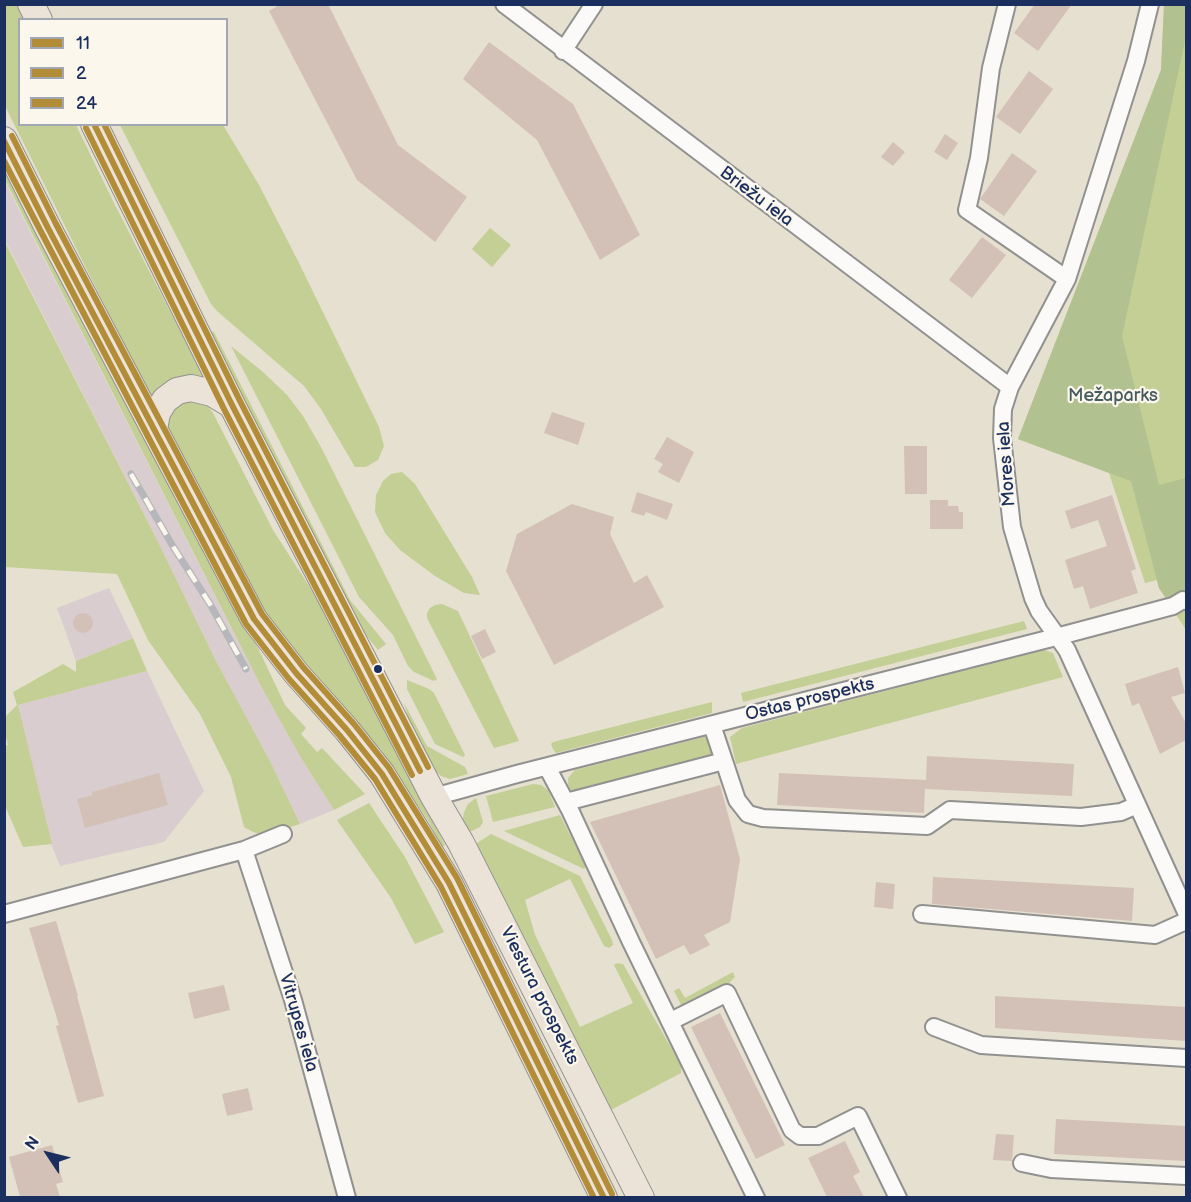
<!DOCTYPE html>
<meta charset="utf-8">
<style>
body{margin:0}
#map{position:relative;width:1191px;height:1202px;overflow:hidden;background:#e5e0cf;font-family:"Balsamiq Sans",sans-serif}
canvas{display:block}
.frame{position:absolute;inset:0;border:6px solid #1b2f5e;pointer-events:none}
.legend{position:absolute;left:18px;top:18px;width:210px;height:108px;box-sizing:border-box;background:#fbf7ec;border:2px solid #a1a7b3;margin:0;padding:8px 10px;list-style:none;font-size:18px;color:#1b2f5e}
.legend li{display:flex;align-items:center;gap:12px;height:30px}
.legend b{width:30px;border:2px solid #a1a7b3}
.north{position:absolute;left:18px;top:1124px;width:60px;height:60px;-webkit-text-stroke:4px #fbf7ec;paint-order:stroke;rotate:305deg;font-size:16px;font-weight:700;line-height:24px;text-align:center;color:#1b2f5e}
.north::after{content:'';display:block;margin:auto;width:21px;height:27px;background:#1b2f5e;clip-path:polygon(50% 0,100% 100%,50% 72%,0 100%)}
</style>
<div id="map">
<canvas width="1191" height="1202"></canvas>
<div class="frame"></div>
<ul class="legend">
<li><b style="height:8px;background:#b38c38"></b>11</li>
<li><b style="height:8px;background:#b38c38"></b>2</li>
<li><b style="height:8px;background:#b38c38"></b>24</li>
</ul>
<div class="north">N</div>
</div>
<script>
const c = document.querySelector('canvas').getContext('2d');
c.lineJoin = 'round';
function paint(path, color) {
  c.fillStyle = color;
  c.fill(path, 'evenodd');
}
function poly(rows) {
  const path = new Path2D();
  for (const r of rows) {
    if (r.length === 3) {
      path.moveTo(r[0] + r[2], r[1]);
      path.arc(r[0], r[1], r[2], 0, 2 * Math.PI);
      continue;
    }
    path.moveTo(r[0], r[1]);
    for (let i = 2; i < r.length; i += 2) path.lineTo(r[i], r[i + 1]);
  }
  return path;
}
function trace(path, color, width, dash) {
  c.strokeStyle = color;
  c.lineWidth = width;
  c.lineCap = dash ? 'butt' : 'round';
  c.setLineDash(dash || []);
  c.stroke(path);
}
function label(font, color, halo, rows, align = 'center') {
  c.font = font + ' "Balsamiq Sans",sans-serif';
  c.lineWidth = 4.5;
  c.setLineDash([]);
  c.textBaseline = 'middle';
  c.strokeStyle = halo;
  c.fillStyle = color;
  for (const [text, x, y, turn = 0] of rows) {
    c.save();
    c.translate(x, y);
    c.rotate((+turn || 0) * Math.PI / 180);
    c.textAlign = isNaN(turn) ? turn : align;
    if (halo) c.strokeText(text, 0, 0);
    c.fillText(text, 0, 0);
    c.restore();
  }
}
paint(poly([
 [4,180,264,692,301,758,334,810,300,824,271,763,216,661,155,536,5,240],
 [109,588,133,638,76,661,57,608],
 [147,671,204,791,164,842,60,866,52,846,18,705]
]), '#d9cdcf');
paint(poly([
 [5,5,17,5,25,19,20,20,20,124,76,125,115,205,206,381,152,400,5,106],
 [1164,5,1186,5,1186,630,1159,588,1157,580,1145,583,1109,473,1018,439,1161,70],
 [120,125,223,125,259,185,298,261,379,427,384,446,378,460,366,467,355,467,321,409,304,386,217,311,211,304],
 [4,159,258,648,285,705,306,728,301,734,317,752,322,748,365,794,334,810,301,758,264,692,5,180],
 [490,228,511,245,492,267,472,249],
 [4,240,155,536,216,661,271,763,300,824,263,835,253,832,244,827,231,777,200,714,148,640,117,574,5,567],
 [209,331,214,332,350,600,386,644,378,650,352,618],
 [231,346,263,372,287,395,303,416,321,447,437,679,434,681,414,672,408,666,393,635,359,597],
 [186,401,197,401,206,404,213,413,273,530,318,600,445,845,442,847,429,822,382,751,304,661,263,610,168,430,168,418,175,408],
 [402,472,415,484,472,577,480,595,464,593,435,576,400,550,385,533,375,512,376,495,383,481,391,474],
 [442,604,458,611,519,741,494,748,427,618,427,613,430,608,435,605],
 [1024,621,1027,629,743,702,741,693],
 [133,638,147,671,18,705,52,844,23,847,5,806,5,746,8,745,5,733,5,717,17,705,13,692,63,664,76,672,76,661],
 [1044,650,1053,653,1063,677,736,764,730,737,742,728],
 [407,680,429,689,434,693,465,755,463,757,435,744,407,689],
 [712,702,712,713,556,753,553,749,551,744,553,742],
 [404,703,427,746,465,767,468,774,450,779,441,776,433,769,414,737],
 [708,736,715,750,710,759,575,792,570,789,568,784,568,778,575,770],
 [533,784,541,785,548,790,555,807,493,822,486,796],
 [476,798,483,822,480,827,467,833,462,823,464,812,468,804],
 [369,803,405,857,444,932,415,944,391,898,337,820],
 [560,815,586,867,584,869,504,831],
 [491,834,580,876,612,940,613,945,609,948,604,946,570,879,525,900,535,935,580,1027,633,1003,614,965,617,963,623,964,681,1065,681,1073,609,1111,474,845],
 [733,972,735,977,729,983,682,1007,674,991,679,988,685,998]
]), '#c3cf95');
paint(poly([
 [1164,5,1186,5,1186,36,1122,336,1159,485,1186,478,1186,593,1166,598,1159,588,1131,481,1018,439,1161,70]
]), '#b1c18f');
paint(poly([
 [281,4,328,4,398,145,467,197,435,242,357,180,269,11],
 [1035,4,1072,4,1038,51,1014,33],
 [489,42,573,104,640,235,600,260,537,140,463,79],
 [1029,71,1053,89,1020,134,996,117],
 [945,134,958,143,947,160,934,152],
 [893,142,905,152,893,166,881,157],
 [1012,153,1037,171,1004,216,980,199],
 [982,237,1006,255,972,298,949,280],
 [552,412,585,423,578,445,544,433],
 [667,437,694,452,679,483,658,472,663,464,654,459],
 [904,446,927,446,927,494,905,494],
 [637,492,673,504,667,520,646,512,644,516,631,512],
 [1112,495,1136,569,1131,571,1138,593,1090,609,1083,586,1074,589,1065,560,1107,546,1098,520,1071,529,1065,511],
 [930,500,948,500,948,506,958,506,959,512,963,512,963,529,930,529],
 [572,504,614,517,610,534,634,583,647,575,664,607,554,665,506,571,517,534],
 [83,623,10],
 [485,629,496,652,482,659,471,636],
 [1178,667,1185,693,1171,697,1186,723,1186,740,1160,754,1139,703,1132,706,1125,684],
 [927,756,1074,764,1072,796,925,789,924,813,777,805,779,773,926,780],
 [159,773,168,805,85,828,77,799,93,795,92,792],
 [720,785,740,859,730,922,704,935,710,945,690,955,684,945,656,959,590,822],
 [933,877,1134,888,1132,921,932,904],
 [876,882,895,884,893,909,874,907],
 [56,921,78,996,77,996,104,1096,78,1103,56,1026,59,1025,29,928],
 [224,985,230,1010,194,1019,188,993],
 [995,996,1186,1007,1186,1041,995,1028],
 [720,1013,785,1145,756,1159,691,1027],
 [248,1088,253,1110,227,1116,222,1094],
 [1056,1119,1186,1126,1186,1161,1054,1154],
 [996,1134,1014,1135,1012,1161,993,1160],
 [845,1141,860,1172,853,1176,864,1197,827,1197,808,1158],
 [52,1145,63,1182,56,1184,60,1197,20,1197,9,1157]
]), '#d3c1b8');
const street = poly([
 [504,4,1010,387],
 [1007,4,991,68,979,158,967,210,1067,279],
 [1150,4,1136,61,1067,279,1010,387,1003,409,1002,438,1012,527,1033,598,1039,611,1067,650,1186,912],
 [563,51,594,4],
 [712,725,737,800,748,814,763,818,927,826,950,810,1081,817,1121,812,1137,805],
 [547,767,570,810,631,942,756,1198],
 [434,797,517,774,1056,637,1173,606,1183,600,1186,601],
 [566,802,724,761],
 [244,850,293,1000,347,1198],
 [4,914,244,850,283,834],
 [922,914,1155,935,1186,921],
 [671,1021,727,993,792,1130,800,1136,818,1136,858,1116,898,1198],
 [934,1027,981,1045,1186,1058],
 [1022,1163,1051,1169,1186,1176]
]);
const primary = poly([
 [31,4,39,20],
 [94,124,232,405,434,797,461,843,641,1198],
 [4,140,48,228,254,619,296,673,347,730,382,774,449,883,604,1198],
 [154,429,157,413,165,400,177,391,191,388,212,393,232,405]
]);
trace(street, '#919190', 20);
trace(primary, '#919190', 28);
trace(street, '#fbfaf8', 16);
trace(primary, '#ebe3d8', 26);
const rail = poly([
 [131,474,174,548,210,604,246,669]
]);
trace(rail, '#b5b7ba', 7);
trace(rail, '#fbf7ec', 4.5, [14]);
trace(poly([
 [94,124,232,405,420,771],
 [4,141,48,228,254,619,296,673,347,730,382,774,449,883,604,1198]
]), '#b38c38', 6);
trace(poly([
 [86,128,224,409,412,775],
 [4,161,246,624,289,679,340,736,375,779,441,887,594,1198]
]), '#b38c38', 6);
trace(poly([
 [104,124,240,401,428,767],
 [12,136,56,224,262,614,303,667,354,724,389,768,457,878,612,1194]
]), '#b38c38', 6);
for (const [x, y, r, color] of [
 [378,669,5,"#1b2f5e"]
]) {
  const dot = new Path2D();
  dot.arc(x, y, r, 0, 2 * Math.PI);
  c.fillStyle = color;
  c.fill(dot);
  trace(dot, '#fbf7ec', 2);
}
label('18px', '#1b2f5e', '#fbf7ec', [
 ["Briežu iela",756,197,37],
 ["Mores iela",1007,464,-94],
 ["Ostas prospekts",810,700,-14],
 ["Viestura prospekts",539,996,63],
 ["Vitrupes iela",298,1023,74]
]);
label('18px', '#455b60', '#fbf7ec', [
 ["Mežaparks",1113,396]
]);
</script>
